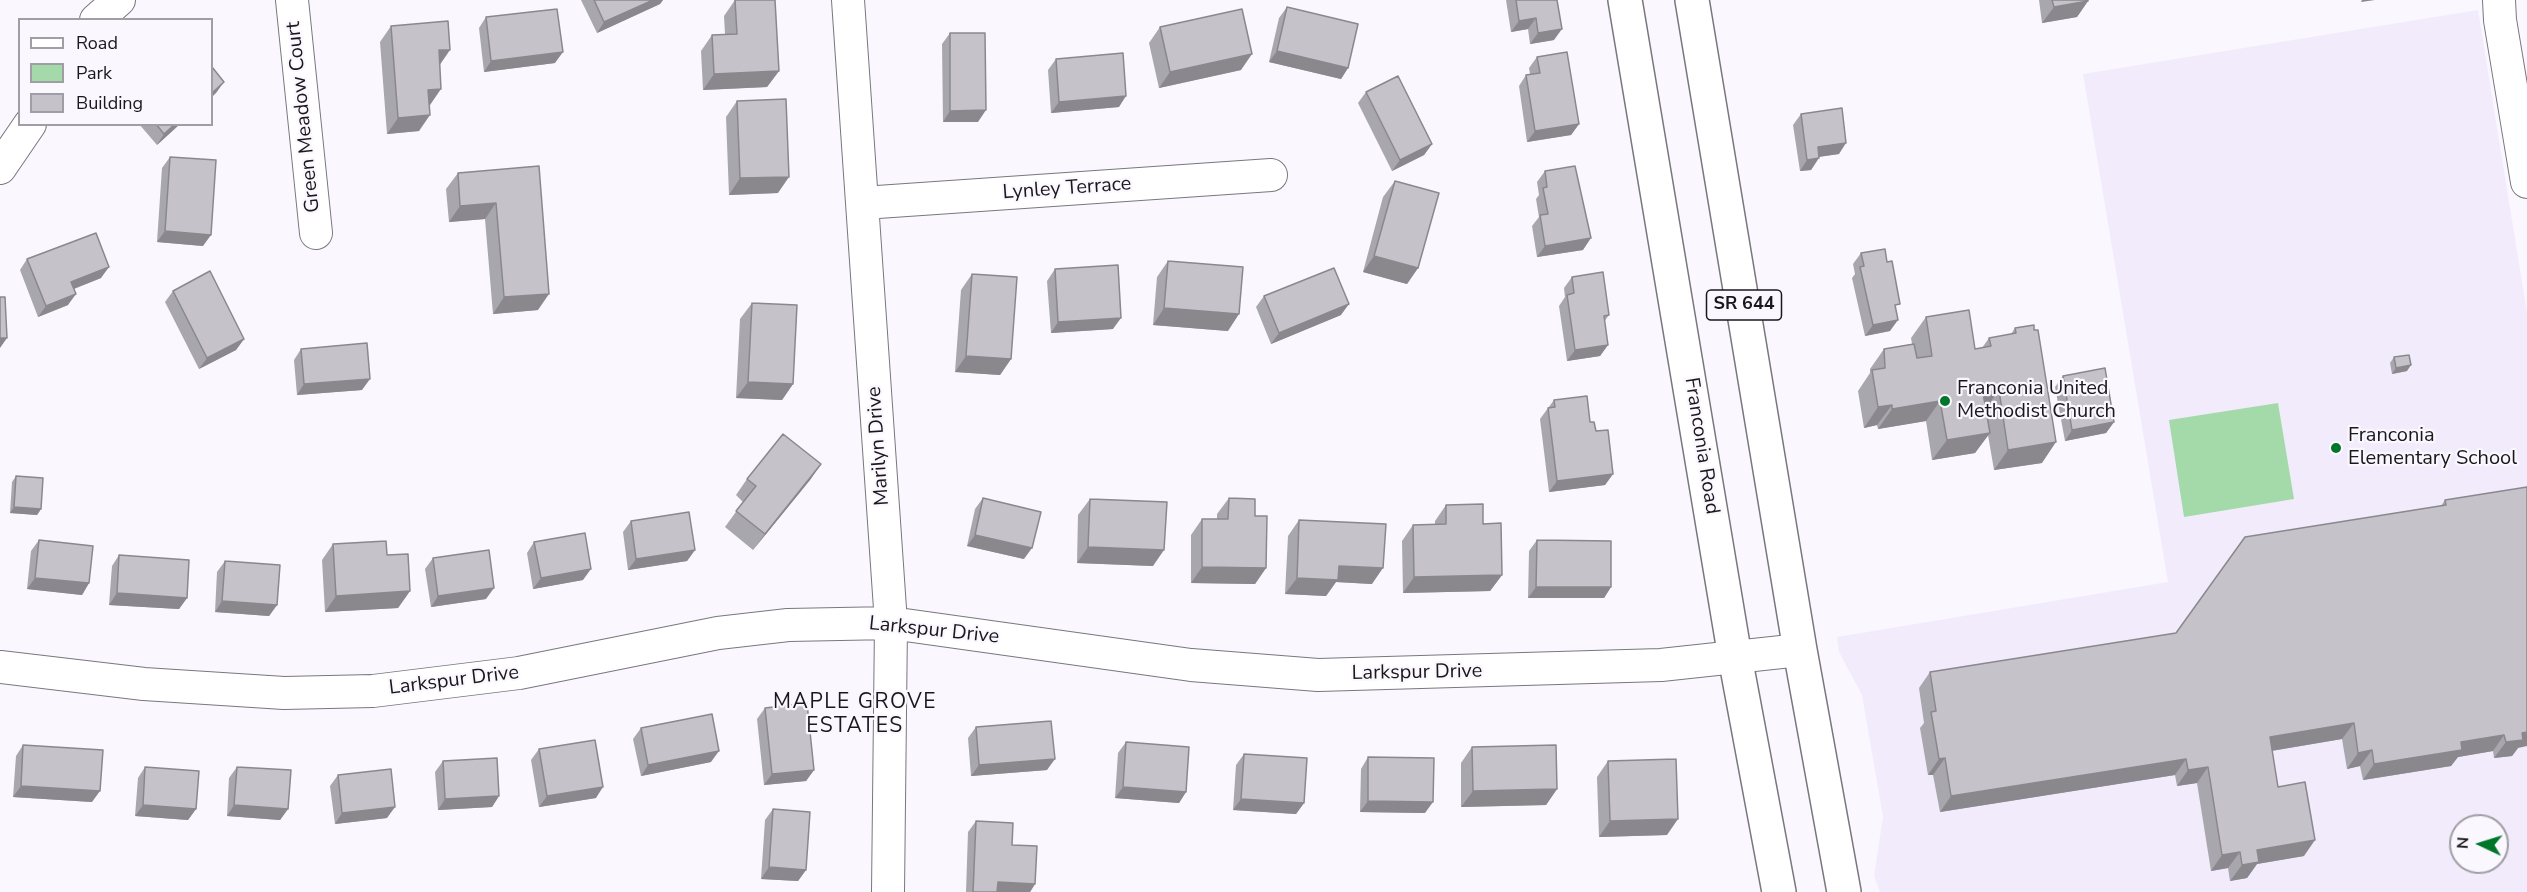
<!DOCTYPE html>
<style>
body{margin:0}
#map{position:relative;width:2527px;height:892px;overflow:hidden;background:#faf7fe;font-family:"Nunito Sans",sans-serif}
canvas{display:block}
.legend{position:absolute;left:18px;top:18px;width:195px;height:108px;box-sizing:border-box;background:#faf7fe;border:2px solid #a09ea4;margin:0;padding:8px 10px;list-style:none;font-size:18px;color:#1a181c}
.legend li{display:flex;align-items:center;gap:12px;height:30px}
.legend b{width:30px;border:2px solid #a09ea4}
.north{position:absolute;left:2449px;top:814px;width:60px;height:60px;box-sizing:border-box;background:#faf7fe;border:2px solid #a09ea4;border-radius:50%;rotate:274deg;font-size:16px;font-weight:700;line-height:24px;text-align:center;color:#1a181c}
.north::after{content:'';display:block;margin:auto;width:21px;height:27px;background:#00762b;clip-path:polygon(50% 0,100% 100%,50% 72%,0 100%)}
</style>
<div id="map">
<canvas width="2527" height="892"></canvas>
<ul class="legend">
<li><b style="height:8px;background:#fff"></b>Road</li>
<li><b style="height:16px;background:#a4daaa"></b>Park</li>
<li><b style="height:16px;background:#c5c2ca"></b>Building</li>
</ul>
<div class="north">N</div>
</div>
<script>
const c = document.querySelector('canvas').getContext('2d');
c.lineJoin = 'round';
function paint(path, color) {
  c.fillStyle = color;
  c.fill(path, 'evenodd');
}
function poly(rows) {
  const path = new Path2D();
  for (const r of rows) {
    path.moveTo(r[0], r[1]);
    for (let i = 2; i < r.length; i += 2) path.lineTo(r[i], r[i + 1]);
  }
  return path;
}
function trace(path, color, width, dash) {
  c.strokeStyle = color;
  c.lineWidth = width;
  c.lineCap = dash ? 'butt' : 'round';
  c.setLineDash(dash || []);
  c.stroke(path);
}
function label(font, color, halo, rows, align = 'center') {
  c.font = font + ' "Nunito Sans",sans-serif';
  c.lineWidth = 4.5;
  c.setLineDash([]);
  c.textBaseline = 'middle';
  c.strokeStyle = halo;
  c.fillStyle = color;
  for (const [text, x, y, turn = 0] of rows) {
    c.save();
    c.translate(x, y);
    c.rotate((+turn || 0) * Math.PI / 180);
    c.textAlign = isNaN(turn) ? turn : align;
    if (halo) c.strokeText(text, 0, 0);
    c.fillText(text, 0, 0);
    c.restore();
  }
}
paint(poly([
 [2478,10,2527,313,2527,892,1880,892,1874,876,1883,817,1862,695,1839,652,1837,637,2168,582,2083,74],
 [2461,826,2497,826,2497,862,2461,862]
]), '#f2ebfc');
paint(poly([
 [2278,403,2294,499,2184,517,2169,420]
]), '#a4daaa');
const street = poly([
 [292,0,316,233],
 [848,0,891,623,888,892],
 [2499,0,2500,20,2527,182],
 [96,20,119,0],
 [0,168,30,124],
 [863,203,1271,175],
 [0,667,144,684,284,693,373,691,519,673,718,633,788,625,891,623,1191,665,1318,675,1661,665,1800,650]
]);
const primary = poly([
 [1625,0,1735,657,1779,892],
 [1692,0,1800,650,1844,892]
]);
trace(street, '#7a767e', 34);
trace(primary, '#7a767e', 36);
trace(street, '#fff', 32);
trace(primary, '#fff', 33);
paint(poly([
 [581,0,663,0,660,4,597,33],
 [735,0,779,71,767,87,703,90,701,51,712,35,725,34,724,16],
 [1506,0,1557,0,1554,40,1530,44,1528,29,1511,32],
 [2039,0,2088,0,2088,1,2077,17,2042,23],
 [1287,7,1348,68,1341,79,1269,62,1279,18],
 [486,17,555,63,484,72,479,28],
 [391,26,440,65,430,105,429,105,419,131,387,134,380,42],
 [1160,27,1241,70,1159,88,1149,43],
 [950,33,978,122,943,122,942,44],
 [1537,57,1579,124,1571,135,1527,142,1519,86,1526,75,1530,74,1529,68],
 [1056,59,1119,107,1051,113,1048,70],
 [1366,92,1432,144,1424,155,1392,171,1358,103],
 [737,101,778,193,729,195,726,117],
 [1801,114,1839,154,1819,157,1811,170,1800,171,1793,125],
 [139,124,180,124,157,145],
 [170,157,203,246,157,242,162,168],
 [539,166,538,310,493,314,485,219,449,222,446,189,458,173],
 [1545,171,1583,250,1537,257,1532,226,1539,217,1536,199,1539,195,1537,182],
 [1395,181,1418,268,1407,284,1363,272,1383,197],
 [1861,253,1896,310,1890,331,1865,336,1852,278,1855,274,1853,264],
 [27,259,101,278,74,289,68,305,38,317,20,270],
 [1168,261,1228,331,1153,325,1157,277],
 [1055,269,1113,329,1051,333,1047,281],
 [972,274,1011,359,1000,375,955,372,961,290],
 [1572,277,1609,315,1604,322,1608,345,1600,356,1567,361,1559,306,1565,297,1564,288],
 [173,291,244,339,236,350,199,369,165,302],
 [1264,296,1341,315,1271,344,1256,307],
 [752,303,793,384,782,400,736,398,740,319],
 [1926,317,1975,349,1982,348,1989,338,2011,334,2015,328,2042,463,1994,470,1988,435,1975,453,1932,460,1926,421,1878,429,1877,425,1864,428,1858,391,1870,373,1870,369,1884,349,1912,344,1911,338],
 [301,349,362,390,297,395,294,360],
 [2394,357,2407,371,2392,374,2390,363],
 [2063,376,2114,422,2106,433,2065,441,2055,387],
 [1554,400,1590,422,1596,431,1613,474,1605,485,1549,492,1540,419],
 [821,464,810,480,753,550,725,527,743,502,736,495,747,479],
 [16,476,41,509,37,515,10,513,12,482],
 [983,498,1024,559,967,546,975,509],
 [1229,498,1255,516,1266,568,1255,584,1191,583,1191,535,1202,519,1217,519,1217,514],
 [1090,499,1153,566,1077,563,1078,515],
 [2445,500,2518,748,2512,756,2494,758,2493,751,2458,757,2451,766,2363,780,2360,766,2347,769,2342,739,2272,751,2278,787,2304,856,2257,864,2247,878,2230,881,2228,868,2211,871,2197,783,2177,786,2175,775,1940,812,1933,775,1928,775,1920,728,1924,723,1919,688,1930,672,2176,633,2441,506],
 [1446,505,1483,524,1502,575,1490,591,1403,593,1402,541,1413,525,1435,524,1435,521],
 [1299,520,1372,584,1336,582,1326,596,1285,594,1288,536],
 [631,521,695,550,687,561,628,570,623,532],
 [39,540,89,583,82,595,27,589,31,551],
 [1537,540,1611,587,1604,598,1528,598,1529,551],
 [534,542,583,580,533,589,527,553],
 [333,544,387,555,410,591,398,608,325,612,322,560],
 [119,555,187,598,179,609,109,605,112,566],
 [433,558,486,599,431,607,425,569],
 [225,561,277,605,269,616,215,612,217,572],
 [765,708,814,770,806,781,764,785,757,719],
 [976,727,1047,770,971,776,968,738],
 [641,728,711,762,641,776,633,739],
 [1126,742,1186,792,1179,803,1115,798,1118,753],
 [23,745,92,802,13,797,16,756],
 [1472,747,1557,789,1546,805,1461,807,1461,763],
 [539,749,596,798,539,807,531,760],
 [1244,754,1304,803,1296,814,1233,810,1236,765],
 [1368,757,1425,813,1360,812,1361,769],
 [443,761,499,796,492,807,438,810,435,772],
 [1608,761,1667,835,1599,837,1597,777],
 [145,767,196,809,188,820,135,816,138,778],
 [237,767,288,809,280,820,227,816,229,778],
 [338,775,387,818,335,824,330,786],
 [773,809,806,870,798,881,761,879,765,820],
 [976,821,1012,845,1035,884,1030,892,966,892,968,832]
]), '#a9a7ae');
paint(poly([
 [653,0,663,0,660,4,597,33,604,22],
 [2362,0,2375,0,2361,2],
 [2088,1,2077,17,2042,23,2054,7],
 [1536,18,1528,29,1511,32,1519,21],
 [1562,29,1554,40,1530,44,1538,33],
 [439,50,450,50,439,66],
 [1277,51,1348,68,1341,79,1269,62],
 [563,52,555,63,484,72,491,61],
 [1252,54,1241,70,1159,88,1170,72],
 [779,71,767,87,703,90,714,74],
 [224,82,216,93,212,97,212,93],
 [441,89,430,105,417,106,428,90],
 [1126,96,1119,107,1051,113,1059,102],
 [986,110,978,122,943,122,950,111],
 [430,115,419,131,387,134,398,118],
 [175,124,180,124,157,145,164,134],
 [1579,124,1571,135,1527,142,1535,131],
 [1846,143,1839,154,1810,158,1818,147],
 [1432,144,1424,155,1392,171,1400,160],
 [1819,158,1811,170,1800,171,1807,160],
 [789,177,778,193,729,195,740,178],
 [496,203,485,219,449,222,460,206],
 [165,231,211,235,203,246,157,242],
 [1591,238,1583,250,1537,257,1545,246],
 [1374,256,1418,268,1407,284,1363,272],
 [109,267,101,278,63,293,71,282],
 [76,294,68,305,38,317,46,306],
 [549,294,538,310,493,314,504,297],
 [1349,304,1341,315,1271,344,1279,333],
 [1164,308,1239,314,1228,331,1153,325],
 [1121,318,1113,329,1051,333,1058,322],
 [1898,320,1890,331,1865,336,1873,325],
 [0,338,7,338,0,348],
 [244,339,236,350,199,369,207,358],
 [1608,345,1600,356,1567,361,1575,350],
 [966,356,1011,359,1000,375,955,372],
 [2411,365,2407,371,2392,374,2396,368],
 [370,379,362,390,297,395,304,384],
 [748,382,793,384,782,400,736,398],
 [1999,390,1984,411,1983,393],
 [1940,401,1926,421,1878,429,1892,409],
 [1892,405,1877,425,1864,428,1878,407],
 [2114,422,2106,433,2065,441,2072,430],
 [1990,433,1975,453,1932,460,1947,440],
 [2056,442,2042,463,1994,470,2008,450],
 [821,464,810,480,753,550,765,534],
 [1613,474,1605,485,1549,492,1557,481],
 [14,507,41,509,37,515,10,513],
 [975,535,1032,548,1024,559,967,546],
 [1088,547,1164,550,1153,566,1077,563],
 [695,550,687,561,628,570,636,559],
 [1339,566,1383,568,1372,584,1336,582,1326,596,1285,594,1297,578],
 [1202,567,1266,568,1255,584,1191,583],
 [591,569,583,580,533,589,541,578],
 [1502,575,1490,591,1403,593,1414,577],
 [35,578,89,583,82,595,27,589],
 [1536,587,1611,587,1604,598,1528,598],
 [494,588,486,599,431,607,438,596],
 [410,591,398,608,325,612,336,596],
 [117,593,187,598,179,609,109,605],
 [222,601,277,605,269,616,215,612],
 [2354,723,2342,739,2258,753,2270,737],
 [2527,732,2527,746,2518,748,2512,756,2494,758,2506,742,2522,733],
 [2504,735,2493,751,2458,757,2451,766,2363,780,2374,764,2461,742],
 [2372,750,2360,766,2347,769,2358,753],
 [719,751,711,762,641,776,648,765],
 [1945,758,1933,775,1928,775,1939,759],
 [1055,759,1047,770,971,776,979,765],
 [2186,759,2175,775,1940,812,1951,796],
 [2208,767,2197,783,2177,786,2188,770],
 [814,770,806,781,764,785,772,774],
 [21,786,100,791,92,802,13,797],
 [603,787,596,798,539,807,547,796],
 [1123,787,1186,792,1179,803,1115,798],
 [1557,789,1546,805,1461,807,1473,791],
 [499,796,492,807,438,810,445,799],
 [1241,799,1304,803,1296,814,1233,810],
 [1368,801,1433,802,1425,813,1360,812],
 [143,805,196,809,188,820,135,816],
 [234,805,288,809,280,820,227,816],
 [395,807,387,818,335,824,342,813],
 [1678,819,1667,835,1599,837,1610,821],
 [2315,840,2304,856,2257,864,2247,878,2230,881,2242,865,2257,850],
 [2240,852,2228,868,2211,871,2222,855],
 [769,867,806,870,798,881,761,879],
 [998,882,1035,884,1030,892,991,892]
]), '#8a888d');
const building = poly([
 [594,0,653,0,604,22,594,0],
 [735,0,775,0,779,71,714,74,712,35,737,34,735,0],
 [1516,0,1557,0,1562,29,1538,33,1536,18,1519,21,1516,0],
 [2052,0,2088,0,2088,1,2054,7,2052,0],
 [1287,7,1358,24,1348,68,1277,51,1287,7],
 [557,9,563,52,491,61,486,17,557,9],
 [1242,9,1252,54,1170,72,1160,27,1242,9],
 [448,21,450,50,439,50,441,89,428,90,430,115,398,118,391,26,448,21],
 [950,33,985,33,986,110,950,111,950,33],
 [1567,52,1579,124,1535,131,1526,75,1540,73,1537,57,1567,52],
 [1123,53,1126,96,1059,102,1056,59,1123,53],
 [212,67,224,82,212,93,212,67],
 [1398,76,1432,144,1400,160,1366,92,1398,76],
 [786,99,789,177,740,178,737,101,786,99],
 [1842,108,1846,143,1818,147,1819,158,1807,160,1801,114,1842,108],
 [156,124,175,124,164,134,156,124],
 [170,157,216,160,211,235,165,231,170,157],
 [539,166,549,294,504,297,496,203,460,206,458,173,539,166],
 [1575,166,1591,238,1545,246,1540,215,1548,214,1543,188,1547,187,1545,171,1575,166],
 [1395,181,1439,193,1418,268,1374,256,1395,181],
 [96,233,109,267,71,282,76,294,46,306,27,259,96,233],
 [1885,249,1887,262,1892,261,1900,304,1895,305,1898,320,1873,325,1860,267,1864,266,1861,253,1885,249],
 [1168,261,1243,267,1239,314,1164,308,1168,261],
 [1118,265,1121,318,1058,322,1055,269,1118,265],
 [1334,268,1349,304,1279,333,1264,296,1334,268],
 [210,271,244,339,207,358,173,291,210,271],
 [1603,272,1609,315,1604,316,1608,345,1575,350,1567,295,1574,293,1572,277,1603,272],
 [972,274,1017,277,1011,359,966,356,972,274],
 [0,297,5,297,7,338,0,338,0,297],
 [752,303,797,305,793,384,748,382,752,303],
 [1969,310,1975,349,1991,346,1989,338,2016,333,2015,328,2034,325,2034,330,2038,330,2056,442,2008,450,1999,390,1983,393,1990,433,1947,440,1940,401,1892,409,1892,405,1878,407,1872,370,1885,368,1884,349,1914,344,1917,358,1932,356,1926,317,1969,310],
 [367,343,370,379,304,384,301,349,367,343],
 [2409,355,2411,365,2396,368,2394,357,2409,355],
 [2105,368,2114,422,2072,430,2063,376,2105,368],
 [1587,396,1590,422,1594,422,1596,431,1608,430,1613,474,1557,481,1548,408,1555,407,1554,400,1587,396],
 [783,434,821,464,765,534,736,511,756,486,747,479,783,434],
 [16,476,43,478,41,509,14,507,16,476],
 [2527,487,2527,732,2522,733,2523,740,2506,742,2504,735,2461,742,2462,750,2374,764,2372,750,2358,753,2354,723,2270,737,2278,787,2305,782,2315,840,2257,850,2259,862,2242,865,2240,852,2222,855,2208,767,2188,770,2186,759,1951,796,1945,758,1939,759,1931,712,1936,711,1930,672,2176,633,2245,537,2446,505,2445,500,2527,487],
 [983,498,1041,512,1032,548,975,535,983,498],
 [1229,498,1255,499,1255,516,1267,516,1266,568,1202,567,1202,519,1228,519,1229,498],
 [1090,499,1167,502,1164,550,1088,547,1090,499],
 [1483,504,1483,524,1501,523,1502,575,1414,577,1413,525,1446,524,1446,505,1483,504],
 [689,512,695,550,636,559,631,521,689,512],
 [1299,520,1386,524,1383,568,1339,566,1338,580,1297,578,1299,520],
 [585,533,591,569,541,578,534,542,585,533],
 [39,540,93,546,89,583,35,578,39,540],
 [1537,540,1611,541,1611,587,1536,587,1537,540],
 [386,541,387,555,408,554,410,591,336,596,333,544,386,541],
 [489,550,494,588,438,596,433,558,489,550],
 [119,555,189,560,187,598,117,593,119,555],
 [225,561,280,565,277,605,222,601,225,561],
 [807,703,814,770,772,774,765,708,807,703],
 [712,714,719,751,648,765,641,728,712,714],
 [1051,721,1055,759,979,765,976,727,1051,721],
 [595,740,603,787,547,796,539,749,595,740],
 [1126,742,1189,747,1186,792,1123,787,1126,742],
 [23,745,103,750,100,791,21,786,23,745],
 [1556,745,1557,789,1473,791,1472,747,1556,745],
 [1244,754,1307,758,1304,803,1241,799,1244,754],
 [1368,757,1434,758,1433,802,1368,801,1368,757],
 [497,758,499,796,445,799,443,761,497,758],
 [1676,759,1678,819,1610,821,1608,761,1676,759],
 [145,767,199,771,196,809,143,805,145,767],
 [237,767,291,770,288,809,234,805,237,767],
 [391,769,395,807,342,813,338,775,391,769],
 [773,809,810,812,806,870,769,867,773,809],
 [976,821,1013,823,1012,845,1037,846,1035,884,998,882,997,892,973,892,976,821]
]);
paint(building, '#c5c2ca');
trace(building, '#8a888d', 1.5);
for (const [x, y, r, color] of [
 [1945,401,6,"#00762b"],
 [2336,448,6,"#00762b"]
]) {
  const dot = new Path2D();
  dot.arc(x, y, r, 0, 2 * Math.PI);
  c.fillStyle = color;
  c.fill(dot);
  trace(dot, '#faf7fe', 2);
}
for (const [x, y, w] of [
 [1744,305,75]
]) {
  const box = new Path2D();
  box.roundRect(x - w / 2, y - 15, w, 30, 4.5);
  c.fillStyle = '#faf7fe';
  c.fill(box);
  trace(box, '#1a181c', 1.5);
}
label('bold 18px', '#1a181c', null, [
 ["SR 644",1744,305]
]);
label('20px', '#1a181c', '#faf7fe', [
 ["Green Meadow Court",304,117,-96],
 ["Lynley Terrace",1067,189,-4],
 ["Marilyn Drive",879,446,-94],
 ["Franconia Road",1701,446,81],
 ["Larkspur Drive",934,631,6],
 ["Larkspur Drive",1417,673,-1],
 ["Larkspur Drive",454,681,-7]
]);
label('20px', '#1a181c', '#faf7fe', [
 ["Franconia United",1957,389],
 ["Methodist Church",1957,412],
 ["Franconia",2348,436],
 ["Elementary School",2348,459]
], 'left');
c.letterSpacing = '1.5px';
label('21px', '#1a181c', '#faf7fe', [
 ["MAPLE GROVE",855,703],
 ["ESTATES",855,727]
]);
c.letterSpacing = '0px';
</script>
